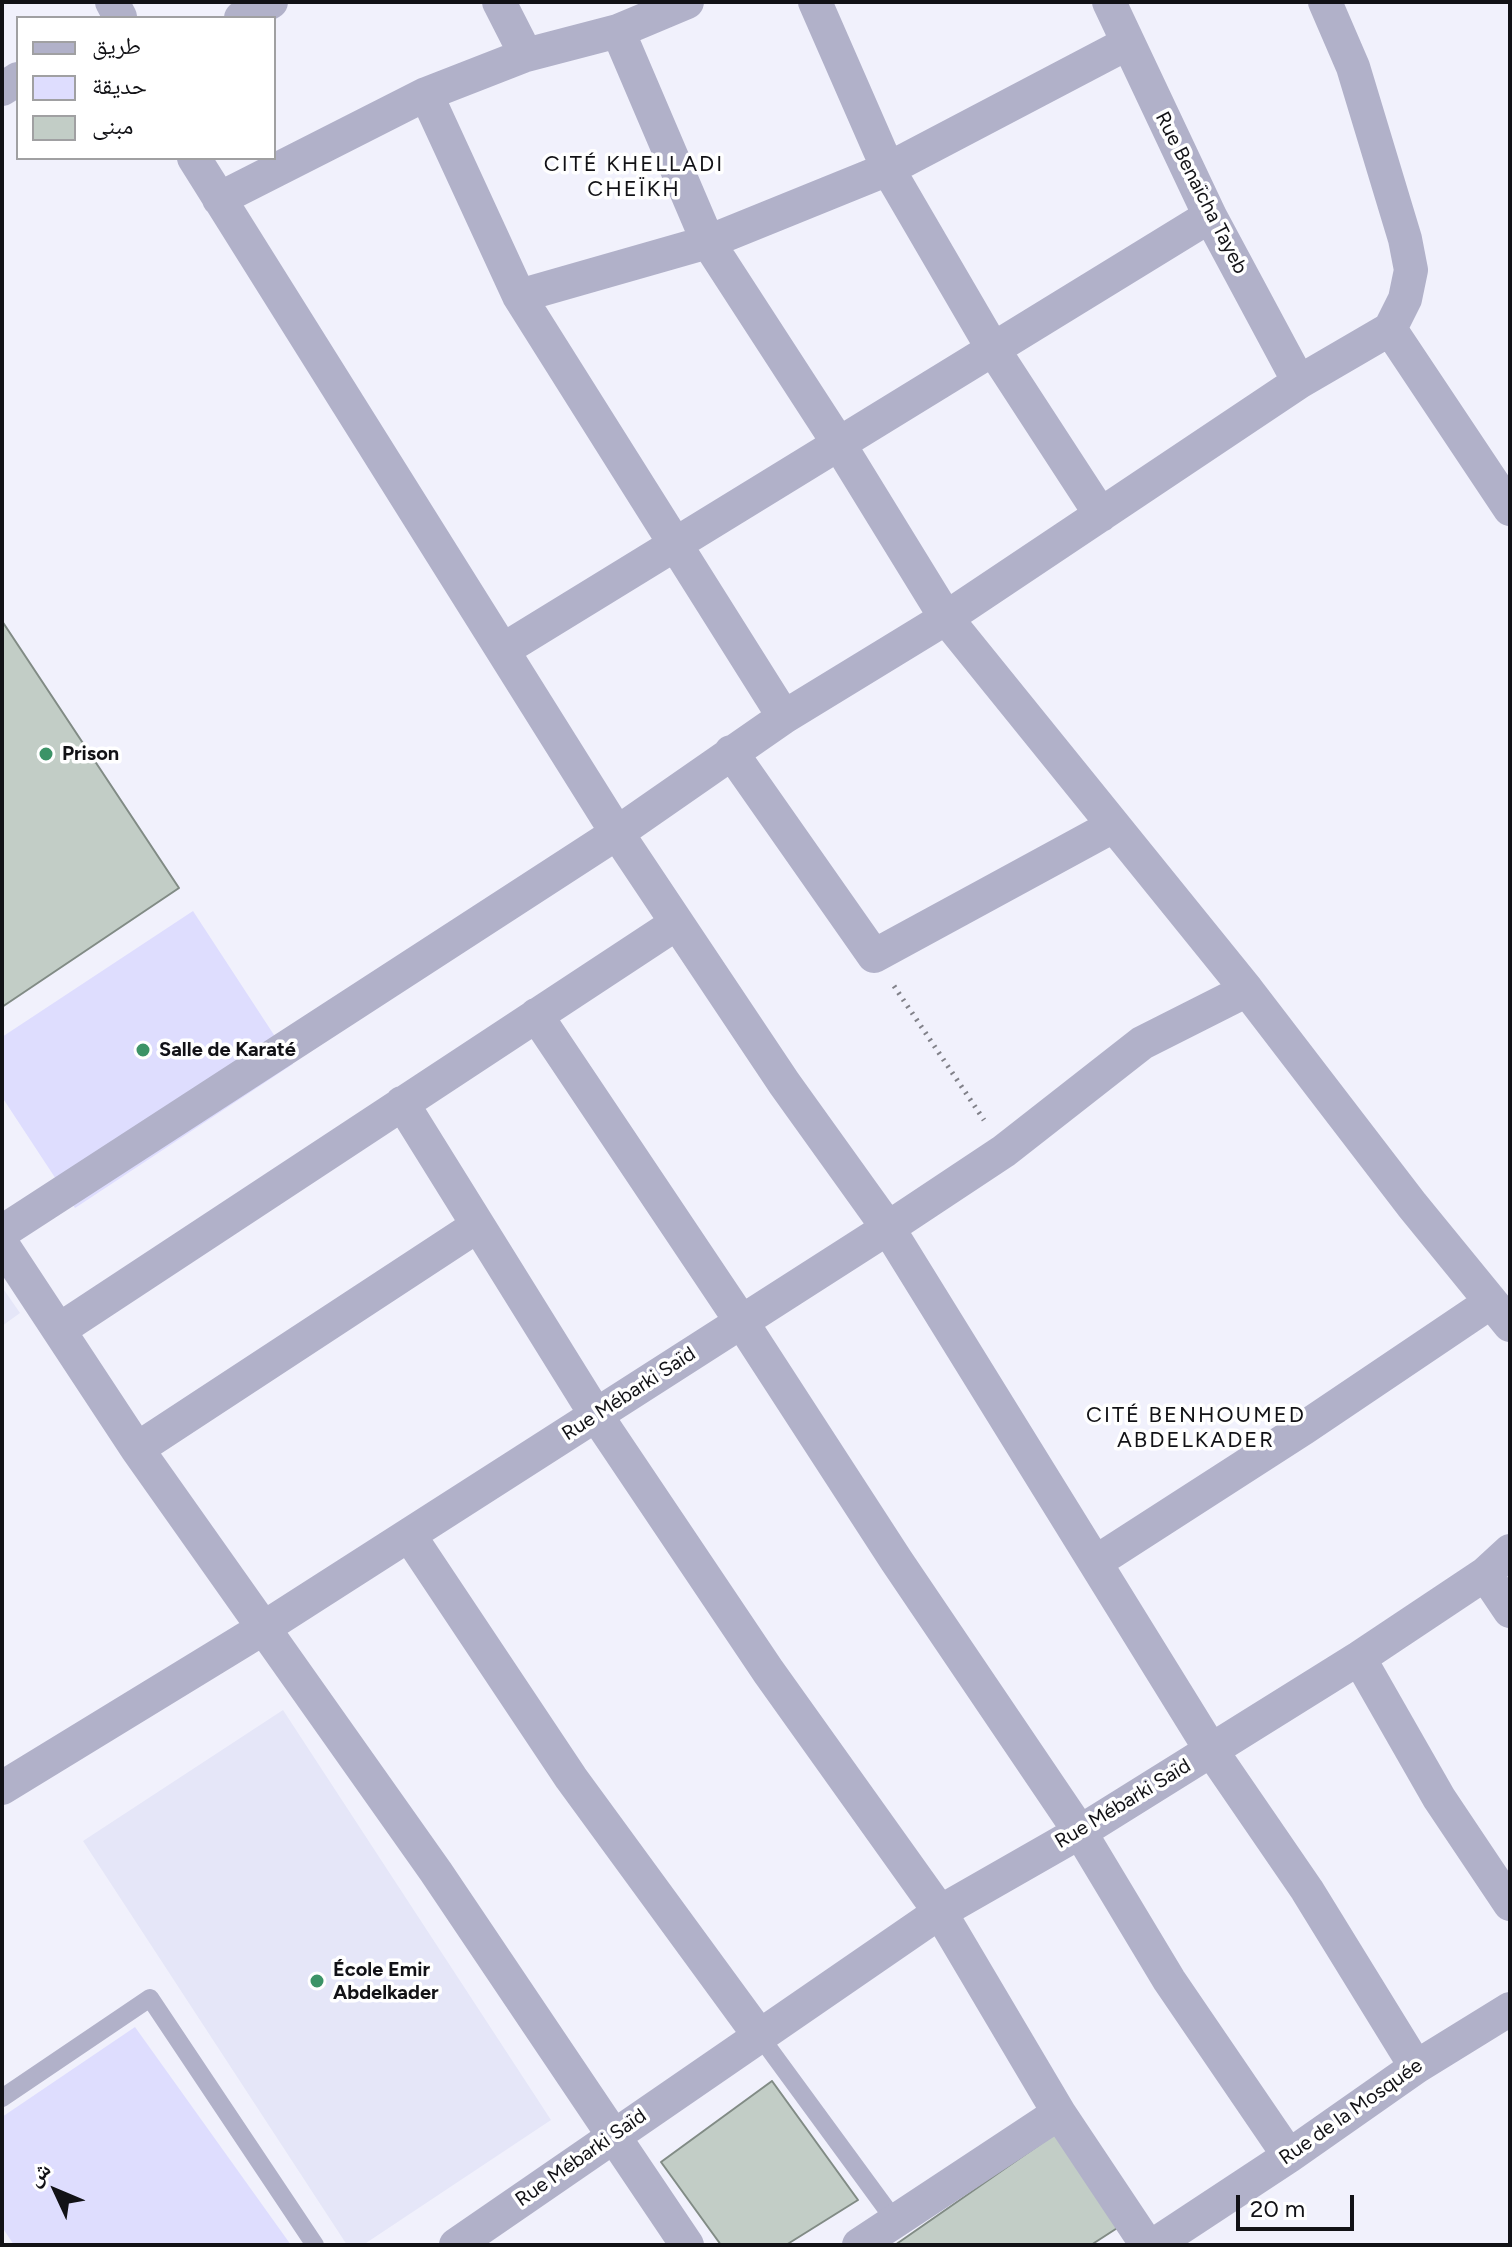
<!DOCTYPE html>
<meta charset="utf-8">
<style>
body{margin:0}
#map{position:relative;width:1512px;height:2247px;overflow:hidden;background:#f1f1fc;font-family:Figtree,"Noto Naskh Arabic",sans-serif}
canvas{display:block}
.frame{position:absolute;inset:0;border:4px solid #121216;pointer-events:none}
.legend{position:absolute;left:16px;top:16px;width:260px;height:144px;box-sizing:border-box;background:#fff;border:2px solid #a0a0a2;margin:0;padding:10px 14px;list-style:none;font-size:24px;color:#121216}
.legend li{display:flex;align-items:center;gap:16px;height:40px}
.legend b{width:40px;border:2px solid #a0a0a2}
.north{position:absolute;left:16px;top:2151px;width:80px;height:80px;-webkit-text-stroke:6px #fff;paint-order:stroke;rotate:314deg;font-size:22px;font-weight:700;line-height:32px;text-align:center;color:#121216}
.north::after{content:'';display:block;margin:auto;width:28px;height:36px;background:#121216;clip-path:polygon(50% 0,100% 100%,50% 72%,0 100%)}
.scale{position:absolute;left:1236px;top:2195px;width:118px;height:36px;box-sizing:border-box;border:4px solid #121216;border-top:0;padding-left:10px;font-size:24px;line-height:28px;white-space:nowrap;color:#121216;-webkit-text-stroke:6px #fff;paint-order:stroke}
</style>
<div id="map">
<canvas width="1512" height="2247"></canvas>
<div class="frame"></div>
<ul class="legend">
<li><b style="height:10px;background:#b1b1c9"></b>طريق</li>
<li><b style="height:22px;background:#deddfe"></b>حديقة</li>
<li><b style="height:22px;background:#c2cdc6"></b>مبنى</li>
</ul>
<div class="north">ش</div>
<div class="scale">20 m</div>
</div>
<script>
const c = document.querySelector('canvas').getContext('2d');
c.lineJoin = 'round';
function paint(path, color) {
  c.fillStyle = color;
  c.fill(path, 'evenodd');
}
function poly(rows) {
  const path = new Path2D();
  for (const r of rows) {
    path.moveTo(r[0], r[1]);
    for (let i = 2; i < r.length; i += 2) path.lineTo(r[i], r[i + 1]);
  }
  return path;
}
function trace(path, color, width, dash) {
  c.strokeStyle = color;
  c.lineWidth = width;
  c.lineCap = dash ? 'butt' : 'round';
  c.setLineDash(dash || []);
  c.stroke(path);
}
function label(font, color, halo, rows, align = 'center') {
  c.font = font + ' Figtree,sans-serif';
  c.lineWidth = 7;
  c.setLineDash([]);
  c.textBaseline = 'middle';
  c.strokeStyle = halo;
  c.fillStyle = color;
  for (const [text, x, y, turn = 0] of rows) {
    c.save();
    c.translate(x, y);
    c.rotate((+turn || 0) * Math.PI / 180);
    c.textAlign = isNaN(turn) ? turn : align;
    if (halo) c.strokeText(text, 0, 0);
    c.fillText(text, 0, 0);
    c.restore();
  }
}
paint(poly([
 [2,1287,20,1313,2,1326],
 [283,1710,551,2120,363,2245,347,2245,83,1841]
]), '#e5e6f8');
paint(poly([
 [193,911,293,1064,75,1208,2,1097,2,1037],
 [135,2027,291,2245,14,2245,2,2227,2,2117]
]), '#deddfe');
const building = poly([
 [2,621,179,888,2,1007,2,621],
 [772,2081,858,2200,786,2245,721,2245,661,2162,772,2081],
 [1059,2131,1125,2223,1091,2245,895,2245,1059,2131]
]);
paint(building, '#c2cdc6');
trace(building, '#818b85', 2);
trace(poly([
 [894,986,984,1120]
]), '#818189', 5, [2, 6]);
trace(poly([
 [759,2035,896,2222],
 [2,2098,150,1998,315,2245]
]), '#b1b1c9', 18);
trace(poly([
 [112,2,120,17],
 [499,2,526,55],
 [815,2,888,169,993,349,1101,515],
 [1109,2,1210,216,1299,382],
 [241,18,271,2],
 [618,31,708,242,839,444,946,618,1247,990,1412,1205,1510,1325],
 [2,89,18,79],
 [426,94,519,296,784,717],
 [194,158,617,833,784,1083,888,1228,1211,1750,1307,1890,1416,2067],
 [219,199,426,94,526,55,618,31,687,2],
 [519,296,708,242,888,169,1128,43],
 [1390,329,1510,509],
 [503,650,1210,216],
 [731,752,874,956,1113,826],
 [536,1015,741,1321,896,1560,1080,1832,1169,1980,1289,2156],
 [402,1103,596,1415,768,1671,940,1912,1059,2113,1147,2245],
 [2,1232,617,833,784,717,946,618,1299,382,1390,329,1405,299,1411,270,1405,239,1353,67,1325,2],
 [2,1244,137,1449,436,1872,687,2245],
 [59,1330,677,923],
 [137,1449,477,1226],
 [409,1535,571,1778,759,2035],
 [1096,1562,1304,1428,1491,1302],
 [1485,1574,1510,1611],
 [1359,1658,1439,1798,1510,1904],
 [2,1788,262,1629,888,1228,1004,1151,1142,1043,1247,990],
 [456,2245,940,1912,1080,1832,1359,1658,1485,1574,1510,1551],
 [859,2245,1059,2113],
 [1154,2245,1289,2156,1416,2067,1510,2009]
]), '#b1b1c9', 34);
for (const [x, y, r, color] of [
 [46,754,8,"#3c9367"],
 [143,1050,8,"#3c9367"],
 [317,1981,8,"#3c9367"]
]) {
  const dot = new Path2D();
  dot.arc(x, y, r, 0, 2 * Math.PI);
  c.fillStyle = color;
  c.fill(dot);
  trace(dot, '#fff', 3);
}
label('20px', '#121216', '#fff', [
 ["Rue Benaïcha Tayeb",1201,193,63],
 ["Rue Mébarki Saïd",629,1394,-33],
 ["Rue Mébarki Saïd",1123,1804,-31],
 ["Rue de la Mosquée",1351,2112,-35],
 ["Rue Mébarki Saïd",581,2158,-35]
]);
label('bold 20px', '#121216', '#fff', [
 ["Prison",62,754],
 ["Salle de Karaté",159,1050],
 ["École Emir",333,1970],
 ["Abdelkader",333,1993]
], 'left');
c.letterSpacing = '2px';
label('22px', '#121216', '#fff', [
 ["CITÉ KHELLADI",634,165],
 ["CHEÏKH",634,190],
 ["CITÉ BENHOUMED",1196,1416],
 ["ABDELKADER",1196,1441]
]);
c.letterSpacing = '0px';
</script>
